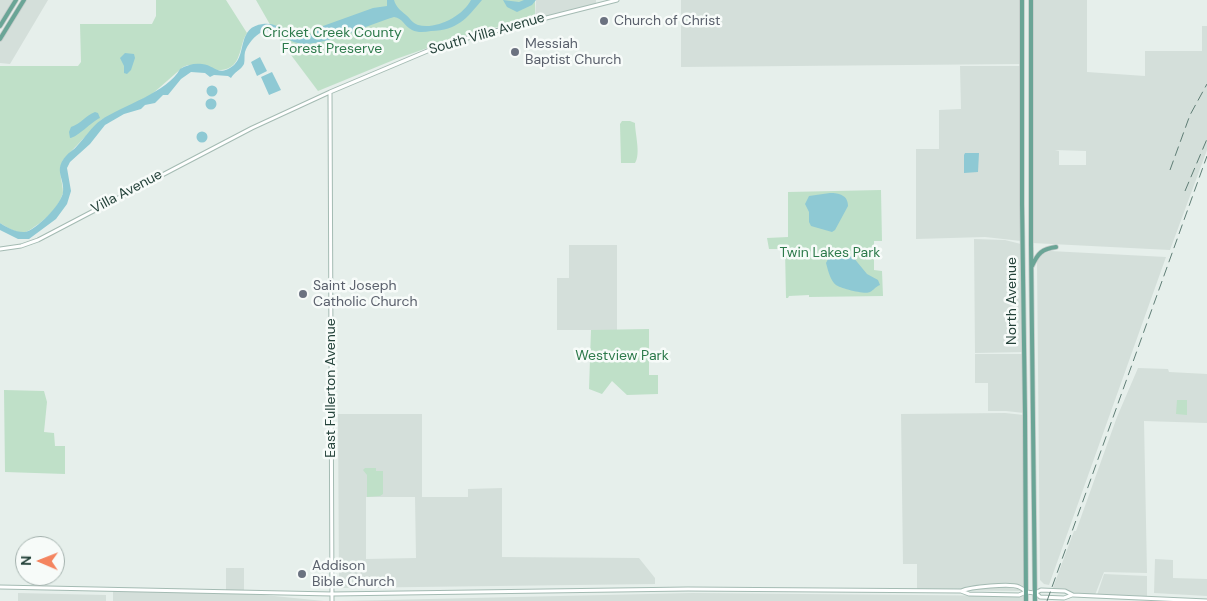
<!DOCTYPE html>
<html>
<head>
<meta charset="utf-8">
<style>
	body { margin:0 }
	#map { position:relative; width:1207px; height:601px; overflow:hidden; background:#e6efeb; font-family:"DM Sans",sans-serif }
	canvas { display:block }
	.north { position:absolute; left:15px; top:536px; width:50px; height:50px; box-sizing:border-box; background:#f7fbf9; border:1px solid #a3b1ad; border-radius:50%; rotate:271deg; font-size:14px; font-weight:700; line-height:20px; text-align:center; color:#24423a }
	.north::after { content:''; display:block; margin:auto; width:18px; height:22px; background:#f4845f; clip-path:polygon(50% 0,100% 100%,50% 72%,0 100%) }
</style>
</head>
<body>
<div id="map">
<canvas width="1207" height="601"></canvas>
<div class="north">N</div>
</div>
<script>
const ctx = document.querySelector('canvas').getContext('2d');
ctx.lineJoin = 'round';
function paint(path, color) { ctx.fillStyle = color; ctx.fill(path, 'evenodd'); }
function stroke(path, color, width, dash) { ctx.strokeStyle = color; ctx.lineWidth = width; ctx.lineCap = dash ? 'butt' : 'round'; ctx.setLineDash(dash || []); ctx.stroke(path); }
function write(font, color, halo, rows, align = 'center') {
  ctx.font = font + ' "DM Sans",sans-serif'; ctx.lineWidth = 5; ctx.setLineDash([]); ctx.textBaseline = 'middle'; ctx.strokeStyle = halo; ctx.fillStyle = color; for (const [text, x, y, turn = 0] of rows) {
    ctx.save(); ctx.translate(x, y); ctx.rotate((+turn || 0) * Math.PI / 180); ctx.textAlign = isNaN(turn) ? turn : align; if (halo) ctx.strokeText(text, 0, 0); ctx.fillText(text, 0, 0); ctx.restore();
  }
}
const built = new Path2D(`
	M 0,0 L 14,0 L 0,24 Z
	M 25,0 L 48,0 L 10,64 L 0,63 L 0,41 Z
	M 536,0 L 596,0 L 596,4 L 535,20 Z
	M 681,0 L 1022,0 L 1020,64 L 681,67 Z
	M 1031,0 L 1087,0 L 1087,72 L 1145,76 L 1145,51 L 1202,51 L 1202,26 L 1207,26 L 1207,150 L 1170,250 L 1032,243 ZM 1055,150 L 1086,151 L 1086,165 L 1059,165 L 1059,151 Z
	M 960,66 L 1020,66 L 1021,241 L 985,237 L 916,239 L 916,149 L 939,149 L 939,110 L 961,109 Z
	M 974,239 L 1005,240 L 1021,244 L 1023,352 L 975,353 Z
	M 569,245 L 617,245 L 617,330 L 557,330 L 557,278 L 569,278 Z
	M 1050,251 L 1166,257 L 1049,585 L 1044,584 L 1040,580 L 1037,261 L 1041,255 Z
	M 975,354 L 1023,354 L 1024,413 L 1006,411 L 988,411 L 988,383 L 975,383 Z
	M 1138,368 L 1168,369 L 1169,372 L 1207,374 L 1207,423 L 1144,421 L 1147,573 L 1104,572 L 1095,595 L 1051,593 L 1074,531 L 1076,531 L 1117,417 Z
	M 1005,413 L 1024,415 L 1024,591 L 917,590 L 917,564 L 903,564 L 901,414 Z
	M 338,414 L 422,414 L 422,497 L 468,497 L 468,489 L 502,488 L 502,557 L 639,558 L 655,578 L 655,584 L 339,588 ZM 366,497 L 415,497 L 416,558 L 366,559 Z
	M 1155,559 L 1173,560 L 1173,578 L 1207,579 L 1207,596 L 1154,593 Z
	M 226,568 L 244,568 L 244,591 L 226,590 Z
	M 1104,574 L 1147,576 L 1147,596 L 1097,595 Z
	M 113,591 L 244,593 L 324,601 L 113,601 Z
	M 18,593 L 106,595 L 106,601 L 18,601 Z
	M 692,593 L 1026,596 L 1026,601 L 341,601 Z`);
const green = new Path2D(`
	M 156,0 L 226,0 L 247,33 C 242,40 242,48 239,55 C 232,79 205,68 188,65 L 183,67 L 151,95 L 101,120 L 63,160 C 57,172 63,181 63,193 C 61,198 59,203 56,207 C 52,214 29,233 22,233 C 15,232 6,227 0,223 L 0,66 L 78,66 L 81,62 L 80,24 L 152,24 L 156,16 Z
	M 256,0 L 535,0 L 535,17 L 456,38 L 396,59 L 318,91 L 276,35 Z
	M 622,121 L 630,121 L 635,123 C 635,134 641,154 635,163 L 621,163 L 620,124 Z
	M 881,190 L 882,241 L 874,241 L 874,270 L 882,271 L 883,296 L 809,297 L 809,295 L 789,296 L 788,298 L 786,298 L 785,249 L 769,249 L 767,238 L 788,237 L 788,192 Z
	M 649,329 L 649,375 L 658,375 L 658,394 L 627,395 L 612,381 L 602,394 L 589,389 L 591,330 Z
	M 4,390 L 44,391 L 47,402 L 44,432 L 54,433 L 55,446 L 65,446 L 65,474 L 5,472 Z
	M 1177,400 L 1187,400 L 1187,415 L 1176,414 Z
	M 365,468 L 376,468 L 376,471 L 383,471 L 383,494 L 380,496 L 367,497 L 367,475 L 363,470 Z`);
const water = new Path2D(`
	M 387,0 L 394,0 C 396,7 400,10 406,15 C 410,18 412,23 418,25 C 436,30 463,16 471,0 L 482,0 C 466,19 458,30 431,31 C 425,32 418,33 412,30 C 404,26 403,18 394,17 C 364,26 336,42 305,44 C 289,45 276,27 262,32 C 255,35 247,45 245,52 C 244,56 245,60 244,64 C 241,70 234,72 231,78 L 228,76 L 214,75 L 210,77 L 205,73 L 191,72 L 181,79 L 168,95 L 163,95 L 155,103 L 145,105 L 141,109 L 124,114 L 105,125 L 90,144 L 70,162 L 67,168 L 71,191 L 67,204 L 56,219 L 29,239 L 18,239 L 0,230 L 0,223 C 6,227 17,233 25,232 C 35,231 62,204 63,192 C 65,179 53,170 66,156 C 69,152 74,150 77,146 C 85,138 91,127 101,120 C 122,106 168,92 180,69 C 187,65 194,63 202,64 C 215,65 218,78 234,65 C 247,53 237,27 263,24 C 287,21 295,51 323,26 L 373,8 L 387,6 Z
	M 503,0 L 519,2 L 524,0 L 536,0 L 532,5 L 517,12 L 507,7 Z
	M 125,53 L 134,54 L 135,58 L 131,70 L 127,74 L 124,73 L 124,66 L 120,58 Z
	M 260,57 L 267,71 L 257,76 L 251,62 Z
	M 272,72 L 281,90 L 269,95 L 261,77 Z
	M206.5 91a5.5 5.5 0 1 1 11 0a5.5 5.5 0 1 1-11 0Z
	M205.5 104a5.5 5.5 0 1 1 11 0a5.5 5.5 0 1 1-11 0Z
	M 95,112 L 98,113 L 100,118 C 91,122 78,137 70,138 L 69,132 L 71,127 C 81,124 86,115 95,112 Z
	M196.5 137a5.5 5.5 0 1 1 11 0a5.5 5.5 0 1 1-11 0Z
	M 965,153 L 979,153 L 978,172 L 964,173 L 964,155 Z
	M 830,193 C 839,193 848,195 848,206 L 835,230 L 832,232 L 811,226 L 809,222 L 809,212 L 805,204 L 809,196 Z
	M 839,248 L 853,257 L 867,274 L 878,280 L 880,285 C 875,287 874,290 870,292 C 865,295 840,288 836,285 C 830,280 828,270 826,263 L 831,253 Z`);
const stream = new Path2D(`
	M 292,35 L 306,36`);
const secondary = new Path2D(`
	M 330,92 L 332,601
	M 0,249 L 21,246 L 38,240 L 252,128 L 330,92 L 444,44 L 617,0
	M 0,587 L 332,594 L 688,589 L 961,591 L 969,594 L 1019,595 L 1026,592 L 1035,593 L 1041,590 L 1065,591 L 1073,595 L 1207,601
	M 961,591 C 970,587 1011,583 1019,587 C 1022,588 1024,590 1026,592
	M 1036,593 L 1040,597 L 1064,598 L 1072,595`);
const primary = new Path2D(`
	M 1022,0 L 1022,204 L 1025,414 L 1026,601
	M 1031,0 L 1031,244 L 1035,601
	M 0,26 L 16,0
	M 0,39 L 24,0
	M 1032,266 C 1038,253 1042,249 1056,247`);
const rail = new Path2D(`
	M 1170,170 L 1190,115 L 1207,84
	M 1185,191 L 1207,139
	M 1047,601 L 1207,156`);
const markers = [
	[604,21,5,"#6b7280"],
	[515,52,5,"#6b7280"],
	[303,294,5,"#6b7280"],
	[302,574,5,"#6b7280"]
];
const worshipNames = [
	["Church of Christ",614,21],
	["Messiah",525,44],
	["Baptist Church",525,60],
	["Saint Joseph",313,286],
	["Catholic Church",313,302],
	["Addison",312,566],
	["Bible Church",312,582]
];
const parkNames = [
	["Cricket Creek County",332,33],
	["Forest Preserve",332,49],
	["Twin Lakes Park",830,253],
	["Westview Park",622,356]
];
const streetNames = [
	["South Villa Avenue",487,34,-16],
	["Villa Avenue",127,192,-28],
	["North Avenue",1012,301,-90],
	["East Fullerton Avenue",331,388,-90]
];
paint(built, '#d4dfda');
paint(green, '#bfe0c8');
paint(water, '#8ec9d4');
stroke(stream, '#8ec9d4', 1);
stroke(secondary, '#a4bbb3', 5);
stroke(primary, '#c2cac8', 5.5);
stroke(secondary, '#fff', 3);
stroke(primary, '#6aa596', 4);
stroke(rail, '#5f7d75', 1, [10, 5]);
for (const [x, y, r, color] of markers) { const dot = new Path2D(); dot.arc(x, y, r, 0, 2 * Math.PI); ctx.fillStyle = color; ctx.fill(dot); stroke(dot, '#f7fbf9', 2); }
write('14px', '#5b616d', '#f7fbf9', worshipNames, 'left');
write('14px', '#2d7a4b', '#f7fbf9', parkNames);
write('14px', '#24423a', '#f7fbf9', streetNames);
</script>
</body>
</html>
